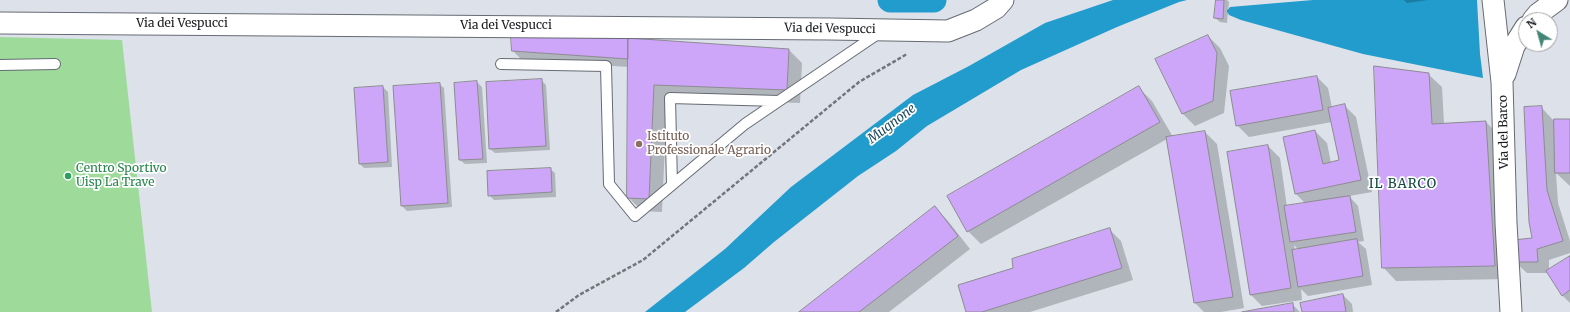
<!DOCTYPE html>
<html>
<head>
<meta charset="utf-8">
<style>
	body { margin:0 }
	#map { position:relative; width:1570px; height:312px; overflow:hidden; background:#dce1ea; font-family:Merriweather,serif }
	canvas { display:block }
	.north { position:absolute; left:1518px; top:12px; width:40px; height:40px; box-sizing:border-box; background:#fff; border:1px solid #a3a4a5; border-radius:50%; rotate:323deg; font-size:11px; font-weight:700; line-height:16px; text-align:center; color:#191b1e }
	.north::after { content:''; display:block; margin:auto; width:14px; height:18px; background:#438576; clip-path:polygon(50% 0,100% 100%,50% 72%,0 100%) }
</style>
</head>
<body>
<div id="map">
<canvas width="1570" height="312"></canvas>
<div class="north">N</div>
</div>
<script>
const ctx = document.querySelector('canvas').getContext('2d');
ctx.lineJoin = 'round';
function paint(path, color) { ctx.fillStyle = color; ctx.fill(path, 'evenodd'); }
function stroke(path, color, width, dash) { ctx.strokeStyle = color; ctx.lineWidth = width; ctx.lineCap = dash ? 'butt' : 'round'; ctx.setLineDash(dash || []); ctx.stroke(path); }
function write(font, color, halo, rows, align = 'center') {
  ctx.font = font + ' Merriweather,serif'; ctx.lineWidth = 3.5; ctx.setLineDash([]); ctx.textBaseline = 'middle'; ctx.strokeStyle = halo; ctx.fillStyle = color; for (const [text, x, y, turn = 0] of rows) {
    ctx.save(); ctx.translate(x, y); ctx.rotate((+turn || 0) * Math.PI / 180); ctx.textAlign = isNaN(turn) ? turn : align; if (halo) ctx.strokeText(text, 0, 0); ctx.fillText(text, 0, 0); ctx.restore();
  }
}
const green = new Path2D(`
	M 0,37 L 122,40 L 152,312 L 0,312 Z`);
const water = new Path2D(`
	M 1113,0 L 1187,0 L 1179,2 L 1117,27 L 1021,70 L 927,126 L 896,151 L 858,176 L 774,242 L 744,268 L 685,312 L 645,312 L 725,249 L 791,187 L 913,95 L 969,66 L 1045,23 Z
	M 1313,0 L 1477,0 L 1480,54 L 1483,78 L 1363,54 L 1241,20 L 1229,15 L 1227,11 L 1230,7 Z`);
const shadow = new Path2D(`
	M 1217,0 L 1227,0 L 1229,2 L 1227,23 L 1220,22 L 1215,18 Z
	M 1404,0 L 1428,0 L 1407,3 Z
	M 1208,36 L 1220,48 L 1229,66 L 1224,113 L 1195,126 L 1183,114 L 1157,59 Z
	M 628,39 L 789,50 L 802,63 L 800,103 L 667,98 L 662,212 L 642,211 L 628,197 L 629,67 L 522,60 L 513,51 Z
	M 1428,74 L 1442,87 L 1444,124 L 1486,122 L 1499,135 L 1508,279 L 1396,281 L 1383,267 Z
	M 1317,77 L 1328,88 L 1332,108 L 1344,105 L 1356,117 L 1372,192 L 1349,196 L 1358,206 L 1364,241 L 1358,242 L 1366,249 L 1372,285 L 1308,296 L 1301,289 L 1302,300 L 1262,306 L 1251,295 L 1268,146 L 1280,158 L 1287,207 L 1306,204 L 1296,194 L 1315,131 L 1327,143 L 1331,163 L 1340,161 L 1332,122 L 1249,137 L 1237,125 ZM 1294,245 L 1299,250 L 1295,251 Z
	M 541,80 L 546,85 L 550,150 L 495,153 L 490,149 Z
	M 477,82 L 482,87 L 487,163 L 465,164 L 460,160 Z
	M 439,84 L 444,88 L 452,207 L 407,211 L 402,206 Z
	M 383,87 L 388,92 L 392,167 L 364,168 L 360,164 Z
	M 1139,88 L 1152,101 L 1173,137 L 1205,132 L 1217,144 L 1244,308 L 1221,312 L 1204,312 L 1195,303 L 1167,139 L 981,244 L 968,231 Z
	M 1541,107 L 1553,120 L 1570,120 L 1570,186 L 1556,173 L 1558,203 L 1570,241 L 1570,253 L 1549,260 L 1549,271 L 1570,257 L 1570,303 L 1562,295 L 1549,273 L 1527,273 L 1515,262 L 1533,239 Z
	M 550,169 L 555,173 L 556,197 L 494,200 L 489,195 Z
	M 935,207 L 948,221 L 970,249 L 889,312 L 800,312 Z
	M 1109,229 L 1121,241 L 1133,280 L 1030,312 L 967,312 L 1014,268 Z
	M 1343,295 L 1352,304 L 1353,312 L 1303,312 Z
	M 1292,304 L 1300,312 L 1247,312 Z`);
const canal = new Path2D(`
	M 890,0 L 934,0`);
const building = new Path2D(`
	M 1216,0 L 1224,0 L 1223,19 L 1214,18 Z
	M 1208,35 L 1217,53 L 1213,101 L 1182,114 L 1155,59 Z
	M 511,37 L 628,38 L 628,59 L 512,51 Z
	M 628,38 L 789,49 L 787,90 L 654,85 L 649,199 L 627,198 Z
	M 1374,66 L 1429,73 L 1432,124 L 1486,121 L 1495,266 L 1382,268 Z
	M 1317,76 L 1323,110 L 1236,126 L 1230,91 Z
	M 542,79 L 546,146 L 489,149 L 486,82 Z
	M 477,81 L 483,159 L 459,160 L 454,83 Z
	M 440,83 L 448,203 L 401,206 L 393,86 Z
	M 383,86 L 388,162 L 359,164 L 354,88 Z
	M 1139,86 L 1160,122 L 967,232 L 947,196 Z
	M 1345,104 L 1361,180 L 1295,194 L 1283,137 L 1315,130 L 1323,164 L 1339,160 L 1328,108 Z
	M 1542,106 L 1547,190 L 1563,241 L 1537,249 L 1538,262 L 1514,262 L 1513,240 L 1532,238 L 1529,222 L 1524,107 Z
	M 1554,119 L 1570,119 L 1570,173 L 1555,173 Z
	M 1205,131 L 1233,297 L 1194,303 L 1166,137 Z
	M 1268,145 L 1291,288 L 1250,295 L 1227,152 Z
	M 551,168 L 552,192 L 488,196 L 487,171 Z
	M 1350,196 L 1356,232 L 1290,242 L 1284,206 Z
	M 935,206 L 958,236 L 859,312 L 799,312 Z
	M 1110,228 L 1122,268 L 982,312 L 966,312 L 958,285 L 1013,268 L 1012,259 Z
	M 1357,239 L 1363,276 L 1298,287 L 1292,250 Z
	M 1570,256 L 1570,290 L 1562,296 L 1546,271 Z
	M 1343,294 L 1346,312 L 1302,312 L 1300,303 Z
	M 1293,303 L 1294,312 L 1242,312 Z`);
const path = new Path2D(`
	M 556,312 L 579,295 L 643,260 L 859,82 L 907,54`);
const lane = new Path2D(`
	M 501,64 L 606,66 L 609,184 L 635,216 L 745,124 L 879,33
	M 0,65 L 55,64
	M 672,185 L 670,98 L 779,101`);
const street = new Path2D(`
	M 1493,0 L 1502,82 L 1506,223 L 1511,312
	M 1533,20 L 1538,14 L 1557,0
	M 0,23 L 830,29 L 948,31 L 976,20 L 996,8 L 1003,0
	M 1505,74 L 1514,46 L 1526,27`);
const markers = [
	[639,144,4,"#8d6e63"],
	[68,176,4,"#2e9e5b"]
];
const streetNames = [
	["Via dei Vespucci",182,24],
	["Via dei Vespucci",506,26],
	["Via dei Vespucci",830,29,1],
	["Via del Barco",1504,132,-91]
];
const educationNames = [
	["Istituto",647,137],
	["Professionale Agrario",647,151]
];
const leisureNames = [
	["Centro Sportivo",76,169],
	["Uisp La Trave",76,183]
];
const waterNames = [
	["Mugnone",892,124,-37]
];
const neighbourhoodNames = [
	["IL BARCO",1403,184]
];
paint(green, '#9eda9a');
paint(water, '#229bcd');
paint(shadow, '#0003');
stroke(canal, '#229bcd', 25);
paint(building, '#cda6fa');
stroke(building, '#8d8a92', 1);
stroke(lane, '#666b73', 12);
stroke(street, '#666b73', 23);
stroke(path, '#72757b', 2.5, [4, 2]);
stroke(lane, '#fff', 10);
stroke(street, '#fff', 21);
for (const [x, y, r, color] of markers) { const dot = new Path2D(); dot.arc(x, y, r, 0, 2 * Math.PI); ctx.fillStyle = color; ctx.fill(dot); stroke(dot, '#fff', 1.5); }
write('12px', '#191b1e', '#fff', streetNames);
write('12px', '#785e54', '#fff', educationNames, 'left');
write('12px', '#27864d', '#fff', leisureNames, 'left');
write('italic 13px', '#1d4b60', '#fff', waterNames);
ctx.letterSpacing = '1px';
write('13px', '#10493e', '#fff', neighbourhoodNames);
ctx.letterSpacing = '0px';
</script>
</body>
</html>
